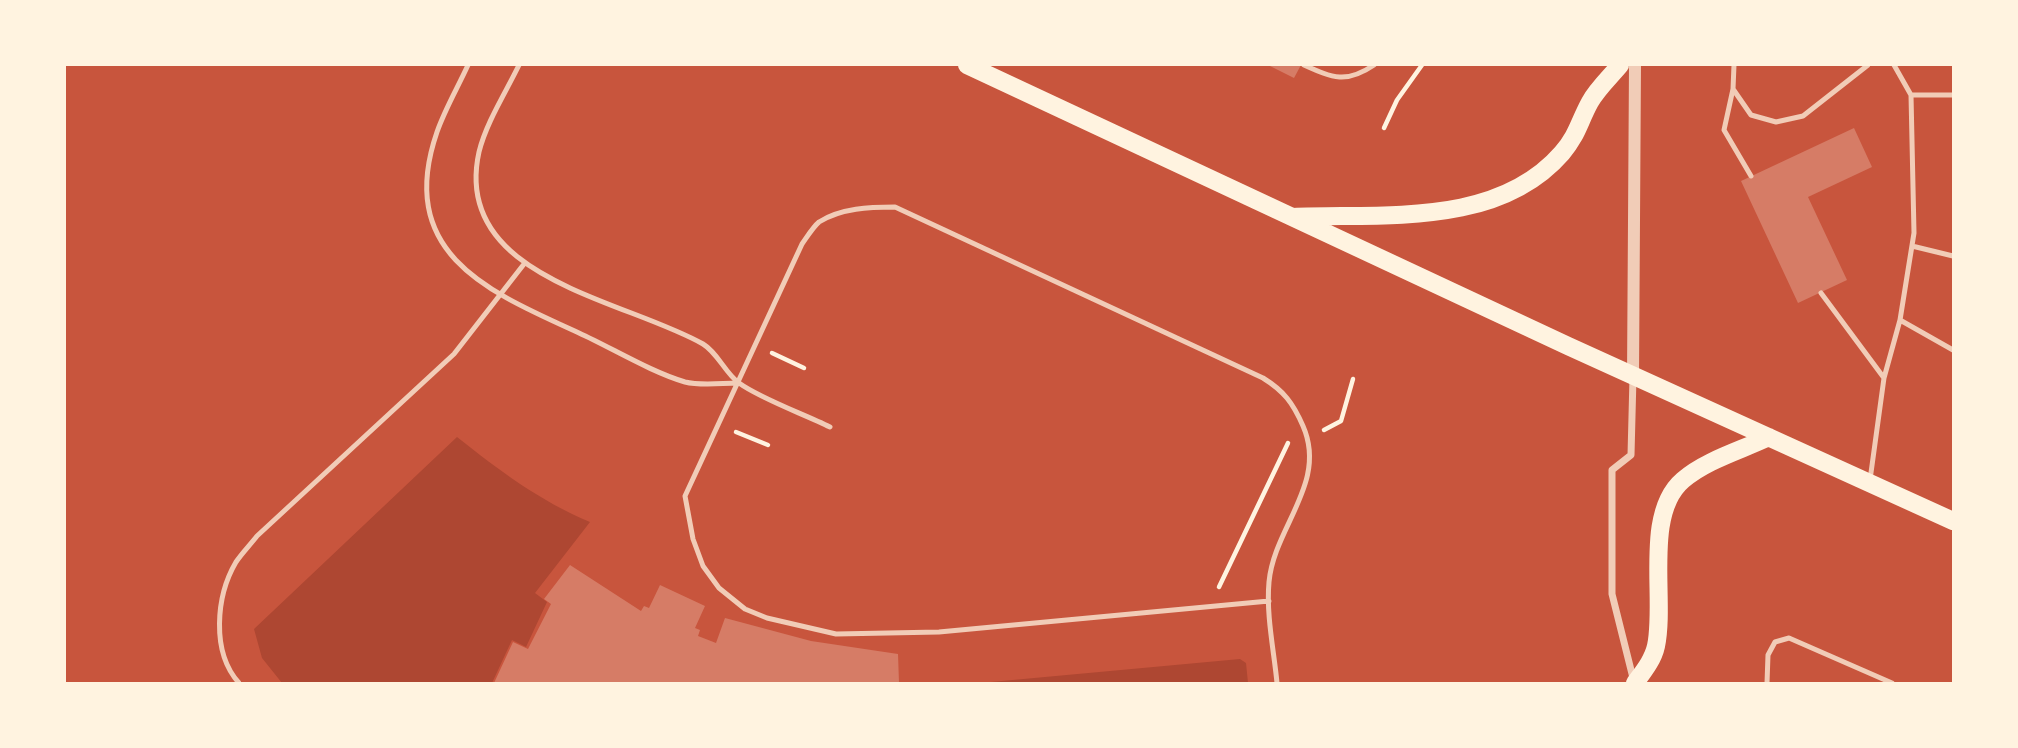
<!DOCTYPE html>
<html>
<head>
<meta charset="utf-8">
<style>
	body { margin:0 }
	#map { position:relative; width:2018px; height:748px; overflow:hidden; background:#c8553d; font-family:"Fira Sans",sans-serif }
	canvas { display:block }
	.frame { position:absolute; inset:0; border:66px solid #fff3e0; pointer-events:none }
</style>
</head>
<body>
<div id="map">
<canvas width="2018" height="748"></canvas>
<div class="frame"></div>
</div>
<script>
const ctx = document.querySelector('canvas').getContext('2d');
ctx.lineJoin = 'round';
function paint(path, color) { ctx.fillStyle = color; ctx.fill(path, 'evenodd'); }
function stroke(path, color, width, dash) { ctx.strokeStyle = color; ctx.lineWidth = width; ctx.lineCap = dash ? 'butt' : 'round'; ctx.setLineDash(dash || []); ctx.stroke(path); }
const green = new Path2D(`
	M 457,437 C 500,471 540,501 590,522 L 535,593 L 547,602 L 526,647 L 512,640 L 492,683 L 282,683 L 262,658 L 254,629 Z
	M 1240,659 L 1246,663 L 1248,683 L 980,683 Z`);
const building = new Path2D(`
	M 1268,65 L 1301,65 L 1294,78 Z
	M 1854,128 L 1872,167 L 1808,197 L 1847,280 L 1798,303 L 1741,181 Z
	M 570,565 L 641,611 L 644,606 L 649,608 L 660,585 L 705,606 L 695,628 L 700,630 L 698,636 L 716,643 L 725,618 L 811,641 L 898,654 L 899,683 L 494,683 L 513,642 L 528,649 L 551,604 L 544,599 Z`);
const path = new Path2D(`
	M 1384,128 L 1397,100 L 1422,65
	M 772,353 L 804,368
	M 1324,430 L 1341,421 L 1353,379
	M 736,432 L 768,445
	M 1219,587 L 1288,443`);
const service = new Path2D(`
	M 468,65 C 458,87 445,109 437,132 C 395,254 489,292 579,333 C 612,348 651,372 685,382 C 701,386 722,383 738,383
	M 519,65 C 506,92 486,123 479,152 C 451,278 624,299 703,344 C 718,353 725,373 739,383 C 761,399 804,414 830,427
	M 1304,65 C 1333,78 1346,84 1374,65
	M 1734,65 L 1733,89 L 1751,115 L 1776,122 L 1803,116 L 1868,65
	M 1733,89 L 1724,130 L 1751,176
	M 1911,95 L 1953,95
	M 1912,246 L 1953,256
	M 1821,293 L 1884,378
	M 1900,320 L 1953,350
	M 1870,480 L 1884,378 L 1900,320 L 1914,233 L 1911,95 L 1894,65
	M 1269,601 L 939,632 L 836,634 L 767,618 L 745,609 L 719,588 L 703,566 L 693,539 L 685,496 L 802,244 C 807,237 813,227 819,222 C 841,208 870,207 895,207 L 1263,378 C 1284,391 1293,403 1303,426 C 1328,483 1274,527 1269,582 C 1266,615 1274,651 1277,683
	M 239,683 C 211,652 216,596 236,562 C 242,553 250,545 257,536 L 454,354 L 524,264
	M 1767,683 L 1768,655 L 1775,642 L 1789,638 L 1892,683`);
const minor = new Path2D(`
	M 1633,377 L 1631,455 L 1612,470 L 1612,594 L 1634,682`);
const tertiary = new Path2D(`
	M 1633,376 L 1635,65`);
const primary = new Path2D(`
	M 967,65 L 1568,346 L 1953,521
	M 1293,217 C 1382,213 1497,228 1562,153 C 1578,134 1579,122 1590,102 C 1597,89 1611,76 1620,65
	M 1635,683 C 1643,672 1653,660 1656,646 C 1666,599 1643,514 1683,480 C 1706,460 1742,450 1769,437`);
paint(green, '#ae4732');
paint(building, '#d67c66');
stroke(path, '#fff3e0', 4.5);
stroke(service, '#f1ccb7', 5);
stroke(minor, '#f1ccb7', 7);
stroke(tertiary, '#f1ccb7', 12);
stroke(primary, '#fff3e0', 18);
</script>
</body>
</html>
